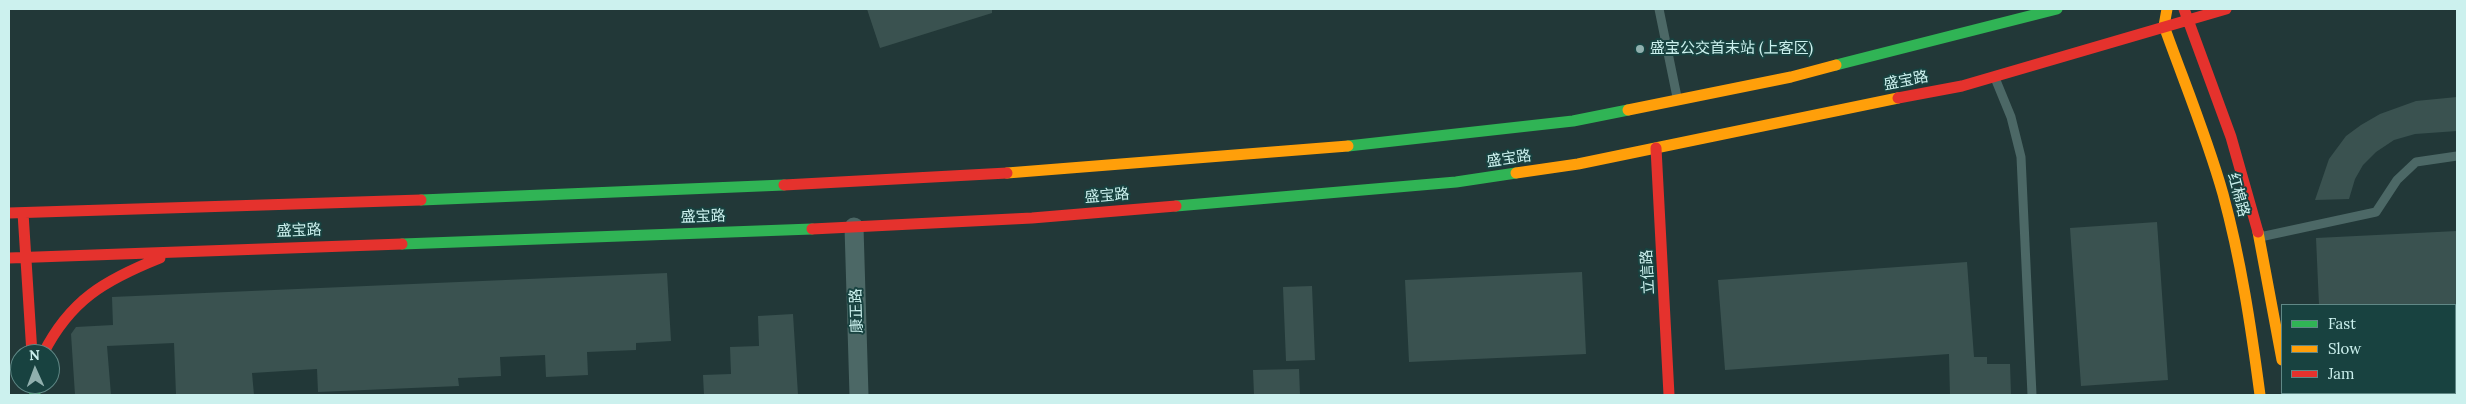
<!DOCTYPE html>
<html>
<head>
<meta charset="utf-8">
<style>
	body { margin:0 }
	#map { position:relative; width:2466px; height:404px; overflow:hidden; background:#223838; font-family:Lora,serif }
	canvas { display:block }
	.frame { position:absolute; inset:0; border:10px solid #ccf1ee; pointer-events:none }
	.legend { position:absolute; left:2281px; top:304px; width:175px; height:90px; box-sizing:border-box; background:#184240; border:1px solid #608886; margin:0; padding:6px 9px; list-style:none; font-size:15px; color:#ccf1ee }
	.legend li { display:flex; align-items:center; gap:10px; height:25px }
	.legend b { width:25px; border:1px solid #608886 }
	.north { position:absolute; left:10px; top:344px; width:50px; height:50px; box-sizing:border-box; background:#184240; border:1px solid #608886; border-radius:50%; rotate:358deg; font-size:14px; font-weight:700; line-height:20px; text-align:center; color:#ccf1ee }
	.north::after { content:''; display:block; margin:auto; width:18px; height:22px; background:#90b0ae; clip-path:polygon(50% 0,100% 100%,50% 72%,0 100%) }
</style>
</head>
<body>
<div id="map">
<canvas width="2466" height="404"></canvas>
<div class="frame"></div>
<ul class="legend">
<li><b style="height:6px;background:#30b455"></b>Fast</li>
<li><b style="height:6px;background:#ff9f0a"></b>Slow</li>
<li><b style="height:6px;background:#e5322d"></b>Jam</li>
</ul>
<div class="north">N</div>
</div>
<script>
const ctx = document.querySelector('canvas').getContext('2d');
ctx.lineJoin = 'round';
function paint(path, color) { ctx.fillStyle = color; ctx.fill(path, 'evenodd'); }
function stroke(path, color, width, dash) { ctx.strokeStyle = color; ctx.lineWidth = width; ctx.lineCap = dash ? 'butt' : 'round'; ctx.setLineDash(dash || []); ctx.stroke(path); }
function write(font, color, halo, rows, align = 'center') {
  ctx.font = font + ' Lora,"Noto Sans SC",serif'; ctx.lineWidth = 4; ctx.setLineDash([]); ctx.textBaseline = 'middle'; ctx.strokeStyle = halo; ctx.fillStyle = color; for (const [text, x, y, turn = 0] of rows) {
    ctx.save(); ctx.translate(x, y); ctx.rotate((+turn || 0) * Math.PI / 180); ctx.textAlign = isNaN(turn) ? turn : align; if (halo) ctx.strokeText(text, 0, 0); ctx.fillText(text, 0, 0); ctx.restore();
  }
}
const building = new Path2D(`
	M 867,9 L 992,9 L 992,13 L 880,48 Z
	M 2457,97 L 2457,131 L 2415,134 L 2394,140 L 2376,152 L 2363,165 L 2355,179 L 2349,199 L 2315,200 L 2329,159 L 2346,136 L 2361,125 L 2380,114 L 2416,101 Z
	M 2157,222 L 2168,380 L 2081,386 L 2070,228 Z
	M 2457,231 L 2457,305 L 2319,305 L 2316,238 Z
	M 1967,262 L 1974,357 L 1987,357 L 1987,364 L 2010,364 L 2011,395 L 1950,395 L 1949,354 L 1725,370 L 1718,280 Z
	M 1582,272 L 1586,354 L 1409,362 L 1405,280 Z
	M 667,273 L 671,341 L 636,343 L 636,350 L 587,352 L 588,375 L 546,377 L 545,355 L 500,357 L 501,376 L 458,378 L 459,386 L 318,392 L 317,369 L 252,373 L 254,395 L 176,395 L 174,343 L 107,346 L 111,395 L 75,395 L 71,334 L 76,327 L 113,325 L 112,297 Z
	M 1312,286 L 1315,360 L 1286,361 L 1283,287 Z
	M 793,314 L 798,395 L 704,395 L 703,375 L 731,374 L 730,347 L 759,346 L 758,316 Z
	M 1299,369 L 1300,395 L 1254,395 L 1253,370 Z`);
const lane = new Path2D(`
	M 1659,9 L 1677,97
	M 1995,78 L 2011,117 L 2021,157 L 2032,395
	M 2260,237 L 2376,212 L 2397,180 L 2416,162 L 2457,156`);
const street = new Path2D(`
	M 854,227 L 859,395`);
const fast = new Path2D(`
	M 1836,65 L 2057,9
	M 1348,146 L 1573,121 L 1628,110
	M 421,200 L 784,185
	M 1176,206 L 1456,182 L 1516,173
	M 402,244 L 812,229
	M 34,384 L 35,395
	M 2287,393 L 2287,395`);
const slow = new Path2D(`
	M 2167,9 L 2164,26 C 2184,82 2207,137 2223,194 C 2241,260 2251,327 2260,395
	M 1628,110 L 1791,77 L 1836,65
	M 1007,173 L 1348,146
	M 1516,173 L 1578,164 L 1898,98
	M 2258,232 L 2282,360`);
const jam = new Path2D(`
	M 2184,9 L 2231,137 L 2258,232
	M 1898,98 L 1962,86 L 2226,9
	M 1656,148 L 1669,395
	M 784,185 L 1007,173
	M 9,213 L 421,200
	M 23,213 L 32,354
	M 812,229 L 1032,218 L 1176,206
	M 9,258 L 402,244
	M 43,354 C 70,300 105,280 160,258`);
const markers = [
	[1640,49,5,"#90b0ae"]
];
const poiNames = [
	["盛宝公交首末站 (上客区)",1650,49]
];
const streetNames = [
	["盛宝路",1906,81,-11],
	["盛宝路",1509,159,-8],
	["红棉路",2238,195,75],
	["盛宝路",1107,196,-5],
	["盛宝路",703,217,-2],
	["盛宝路",299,231,-2],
	["立信路",1648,272,-93],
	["康正路",857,311,-92]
];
paint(building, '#3a5250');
stroke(lane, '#4c6866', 9);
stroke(street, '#4c6866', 19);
stroke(fast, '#30b455', 11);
stroke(slow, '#ff9f0a', 11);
stroke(jam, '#e5322d', 11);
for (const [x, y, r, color] of markers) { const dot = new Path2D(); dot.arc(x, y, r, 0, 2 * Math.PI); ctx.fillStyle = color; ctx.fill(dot); stroke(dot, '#184240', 2); }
write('15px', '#ccf1ee', '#184240', poiNames, 'left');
write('15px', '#ccf1ee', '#184240', streetNames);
</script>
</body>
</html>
